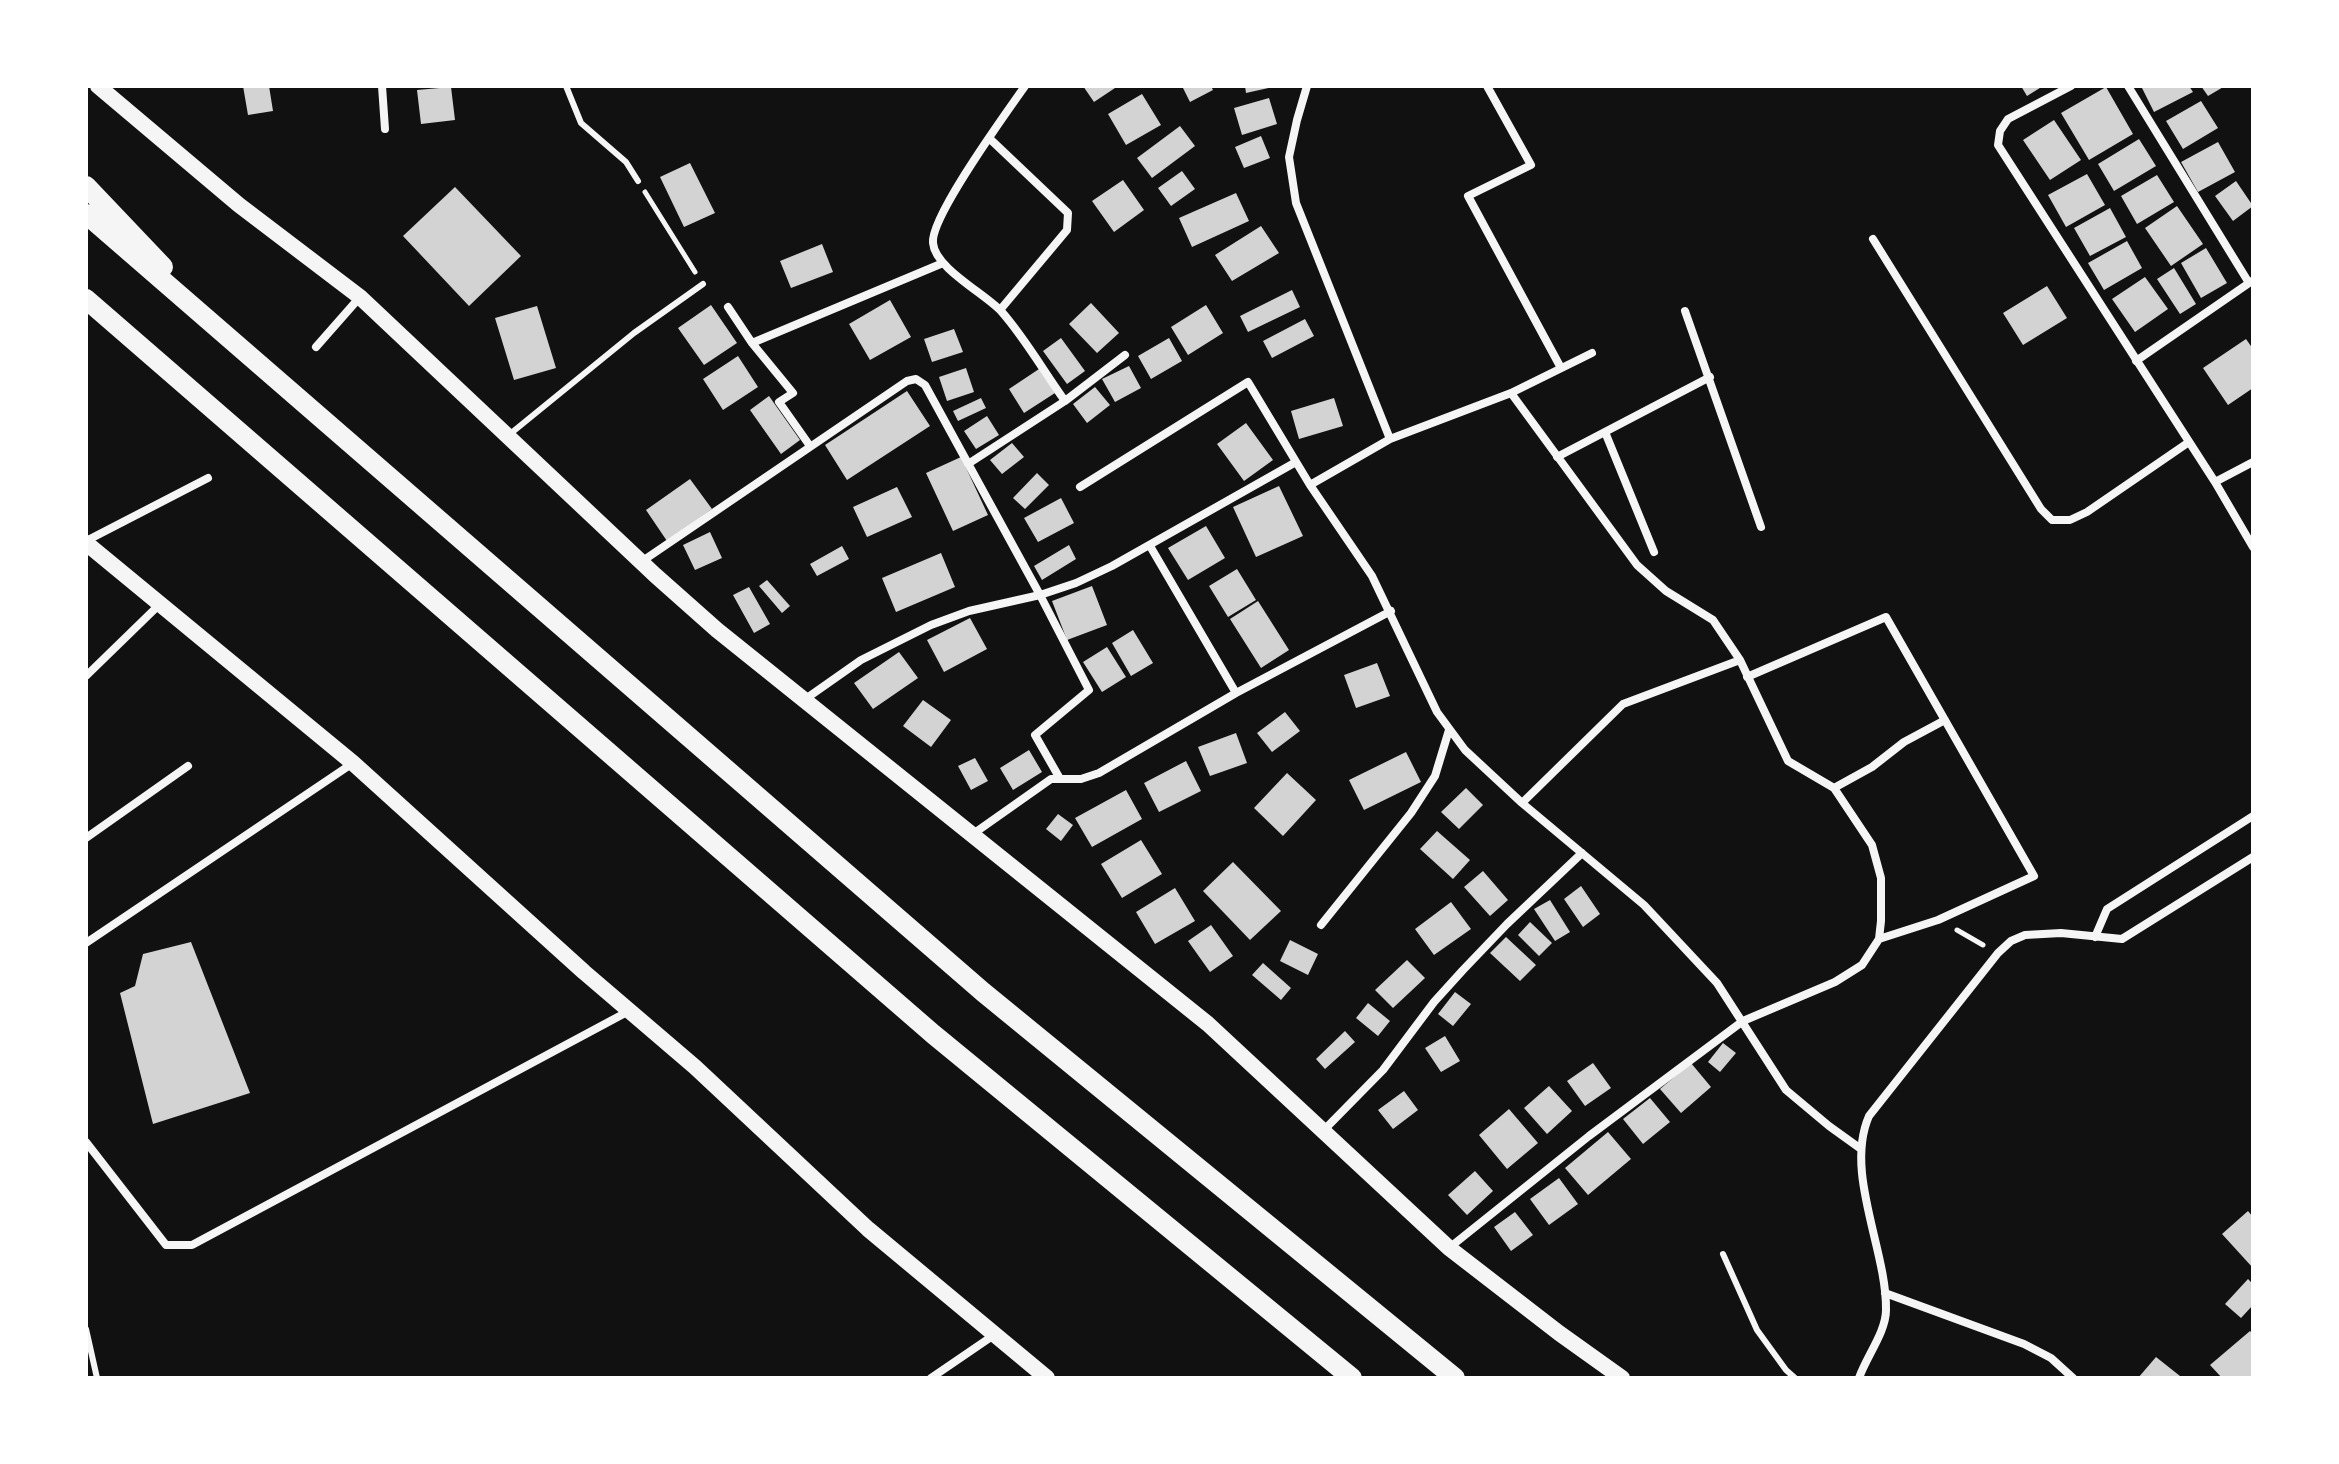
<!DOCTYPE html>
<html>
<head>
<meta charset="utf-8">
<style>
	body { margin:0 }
	#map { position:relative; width:2339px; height:1464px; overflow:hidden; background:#111; font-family:"DM Sans",sans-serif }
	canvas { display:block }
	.frame { position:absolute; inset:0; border:88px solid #fff; pointer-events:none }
</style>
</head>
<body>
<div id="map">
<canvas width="2339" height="1464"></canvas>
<div class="frame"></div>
</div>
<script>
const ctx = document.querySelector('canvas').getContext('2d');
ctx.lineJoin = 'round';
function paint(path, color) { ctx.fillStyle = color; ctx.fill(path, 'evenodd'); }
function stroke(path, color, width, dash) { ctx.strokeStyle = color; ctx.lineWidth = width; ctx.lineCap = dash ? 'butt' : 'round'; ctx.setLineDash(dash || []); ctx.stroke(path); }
const building = new Path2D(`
	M 243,86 L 269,86 L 273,111 L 248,115 Z
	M 1083,86 L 1118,86 L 1094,102 Z
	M 1182,86 L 1211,86 L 1213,90 L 1190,102 Z
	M 1245,86 L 1273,86 L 1273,87 L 1246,93 Z
	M 2021,86 L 2043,86 L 2027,96 Z
	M 2141,86 L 2189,86 L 2193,92 L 2154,112 Z
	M 2201,86 L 2225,86 L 2208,96 Z
	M 451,87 L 455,120 L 421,124 L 417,90 Z
	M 2106,87 L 2133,134 L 2089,160 L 2061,113 Z
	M 1142,94 L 1161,125 L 1126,145 L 1108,114 Z
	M 1269,98 L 1277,124 L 1242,135 L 1234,108 Z
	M 2201,101 L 2218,128 L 2183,149 L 2166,121 Z
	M 2054,120 L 2081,160 L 2050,180 L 2023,140 Z
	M 1180,126 L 1195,146 L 1152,178 L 1137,158 Z
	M 1261,136 L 1270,158 L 1244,168 L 1235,147 Z
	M 2139,139 L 2156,166 L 2114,191 L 2098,164 Z
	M 2218,142 L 2235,172 L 2198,192 L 2181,162 Z
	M 690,163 L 715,213 L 684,227 L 660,177 Z
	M 1182,171 L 1195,189 L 1171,206 L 1158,188 Z
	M 2087,174 L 2105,205 L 2066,227 L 2048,195 Z
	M 2157,175 L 2174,202 L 2137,224 L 2121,196 Z
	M 1123,180 L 1144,210 L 1114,232 L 1092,201 Z
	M 2236,181 L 2253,206 L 2233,221 L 2215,196 Z
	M 455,187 L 521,256 L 469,306 L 403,236 Z
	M 1236,193 L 1249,221 L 1192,247 L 1179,218 Z
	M 2177,206 L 2203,244 L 2171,266 L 2145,228 Z
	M 2110,208 L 2126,237 L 2090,256 L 2074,228 Z
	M 1261,226 L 1279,253 L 1232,281 L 1215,255 Z
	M 2127,241 L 2142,268 L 2104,290 L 2088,263 Z
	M 822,244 L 833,272 L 791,288 L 780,261 Z
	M 2206,248 L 2227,283 L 2201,298 L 2181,263 Z
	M 2174,268 L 2196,304 L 2180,314 L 2157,279 Z
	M 2145,277 L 2168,309 L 2135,332 L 2112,299 Z
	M 2047,286 L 2067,318 L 2023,345 L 2003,313 Z
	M 1292,290 L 1300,307 L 1248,332 L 1240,316 Z
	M 890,300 L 911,337 L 870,360 L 849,324 Z
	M 1091,303 L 1119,333 L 1097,353 L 1069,324 Z
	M 711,305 L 737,343 L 704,365 L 678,328 Z
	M 1206,305 L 1223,333 L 1188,355 L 1171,327 Z
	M 537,306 L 556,368 L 514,380 L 495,318 Z
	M 1305,319 L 1314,336 L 1272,358 L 1263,341 Z
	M 954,329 L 963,352 L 932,362 L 924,339 Z
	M 1061,338 L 1085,371 L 1067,384 L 1043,351 Z
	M 1169,338 L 1182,361 L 1151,379 L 1138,356 Z
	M 2246,339 L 2253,349 L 2253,388 L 2228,405 L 2203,368 Z
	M 738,356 L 758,387 L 723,410 L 703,379 Z
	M 1129,366 L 1141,388 L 1115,402 L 1102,379 Z
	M 966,368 L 974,392 L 947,401 L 939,377 Z
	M 1039,369 L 1055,393 L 1024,413 L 1009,389 Z
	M 1095,387 L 1110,405 L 1087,423 L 1073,404 Z
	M 907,391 L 930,426 L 847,480 L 825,445 Z
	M 769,396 L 800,440 L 781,454 L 750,410 Z
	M 981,398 L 986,408 L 958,421 L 953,411 Z
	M 1334,398 L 1343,426 L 1299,439 L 1291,411 Z
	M 987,416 L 999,435 L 976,449 L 964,431 Z
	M 1246,423 L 1273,460 L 1244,481 L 1217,444 Z
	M 1012,443 L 1024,457 L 1002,474 L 990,460 Z
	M 961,457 L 988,515 L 953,531 L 926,473 Z
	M 1037,473 L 1049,485 L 1025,509 L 1013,498 Z
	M 690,479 L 712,509 L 667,541 L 646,510 Z
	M 1279,486 L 1303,536 L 1256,557 L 1233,507 Z
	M 897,487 L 912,517 L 867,537 L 853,507 Z
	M 1061,498 L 1074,523 L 1038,542 L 1024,518 Z
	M 1206,526 L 1225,558 L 1188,580 L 1168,548 Z
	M 710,532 L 722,558 L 695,570 L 683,545 Z
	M 1069,545 L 1076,559 L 1042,580 L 1034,566 Z
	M 842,546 L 849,559 L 817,576 L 810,564 Z
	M 941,553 L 955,587 L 896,612 L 882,578 Z
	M 1237,569 L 1256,600 L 1228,617 L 1209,586 Z
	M 767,580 L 790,606 L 782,613 L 759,586 Z
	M 1092,586 L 1107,625 L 1067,640 L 1052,601 Z
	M 749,587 L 770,624 L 754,633 L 733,595 Z
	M 1258,601 L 1289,650 L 1261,668 L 1230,619 Z
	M 970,618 L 987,649 L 944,672 L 927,640 Z
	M 1133,630 L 1153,663 L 1131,676 L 1112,643 Z
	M 1107,647 L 1126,677 L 1102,692 L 1083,662 Z
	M 899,652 L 918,678 L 873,709 L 854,683 Z
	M 1377,663 L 1390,696 L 1356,708 L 1344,675 Z
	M 923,700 L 951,720 L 931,747 L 903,726 Z
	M 1285,712 L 1300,731 L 1272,752 L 1257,733 Z
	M 1236,733 L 1247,763 L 1210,776 L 1198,747 Z
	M 1029,750 L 1042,772 L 1013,790 L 1000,768 Z
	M 1406,752 L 1421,782 L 1364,810 L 1349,780 Z
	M 975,758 L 988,781 L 971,790 L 958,766 Z
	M 1186,761 L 1201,791 L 1159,812 L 1144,783 Z
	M 1287,773 L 1316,800 L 1283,836 L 1254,808 Z
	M 1466,788 L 1483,805 L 1459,829 L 1441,812 Z
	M 1126,790 L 1142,819 L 1092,847 L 1075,818 Z
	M 1058,814 L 1073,825 L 1061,841 L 1046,829 Z
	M 1437,831 L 1470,860 L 1453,879 L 1420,849 Z
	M 1141,840 L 1162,874 L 1122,898 L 1101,864 Z
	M 1233,862 L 1281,911 L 1250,940 L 1203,891 Z
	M 1483,871 L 1508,900 L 1490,916 L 1464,887 Z
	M 1581,886 L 1600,914 L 1583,927 L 1564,899 Z
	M 1175,888 L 1195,921 L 1155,944 L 1136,912 Z
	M 1550,900 L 1570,932 L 1555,941 L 1534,909 Z
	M 1451,902 L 1471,929 L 1434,955 L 1415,929 Z
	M 1530,922 L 1552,943 L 1539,956 L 1518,935 Z
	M 1211,925 L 1233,956 L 1210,972 L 1188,941 Z
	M 1506,937 L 1536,965 L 1520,981 L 1490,953 Z
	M 1290,940 L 1318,954 L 1308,975 L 1280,961 Z
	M 191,942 L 250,1093 L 153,1124 L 120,993 L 135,986 L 143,954 Z
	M 1407,960 L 1425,978 L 1393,1008 L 1375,990 Z
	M 1263,963 L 1291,988 L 1281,1000 L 1252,975 Z
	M 1455,992 L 1471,1004 L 1453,1026 L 1438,1014 Z
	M 1368,1003 L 1390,1021 L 1378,1036 L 1356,1018 Z
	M 1345,1031 L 1355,1042 L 1325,1069 L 1316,1059 Z
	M 1445,1036 L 1460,1061 L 1441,1072 L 1425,1048 Z
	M 1723,1043 L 1736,1053 L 1720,1072 L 1708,1062 Z
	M 1593,1063 L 1611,1088 L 1585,1106 L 1567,1081 Z
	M 1691,1063 L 1711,1087 L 1681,1113 L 1660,1089 Z
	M 1549,1086 L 1572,1111 L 1547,1134 L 1524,1108 Z
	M 1404,1091 L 1418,1110 L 1393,1129 L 1378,1110 Z
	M 1650,1098 L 1670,1122 L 1643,1144 L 1623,1119 Z
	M 1509,1109 L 1538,1143 L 1507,1169 L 1479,1135 Z
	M 1608,1132 L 1631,1159 L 1588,1195 L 1565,1168 Z
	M 1475,1171 L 1493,1191 L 1467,1215 L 1448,1195 Z
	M 1559,1178 L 1578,1204 L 1549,1225 L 1530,1199 Z
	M 2248,1211 L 2253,1217 L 2253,1268 L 2222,1234 Z
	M 1515,1212 L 1533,1235 L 1511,1251 L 1494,1227 Z
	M 2248,1279 L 2253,1284 L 2253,1305 L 2241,1318 L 2225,1304 Z
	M 2250,1331 L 2253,1334 L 2253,1378 L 2222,1378 L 2210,1365 Z
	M 2156,1357 L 2180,1376 L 2178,1378 L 2138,1378 Z`);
const path = new Path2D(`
	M 645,192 L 695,272
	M 1957,930 L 1983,945`);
const service = new Path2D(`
	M 566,86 L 581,123 L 626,162 L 638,181
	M 510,434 L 634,333 L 703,284
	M 1723,1254 L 1757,1330 L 1786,1370 L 1795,1378
	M 86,1329 L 97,1378`);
const minor = new Path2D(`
	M 382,86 L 385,129
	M 1307,86 L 1297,120 L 1289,157 L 1296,203 L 1390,439
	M 1487,86 L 1531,165 L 1468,196 L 1561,368
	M 2071,86 L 2008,119 L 2000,131 L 1998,145 L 2215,482 L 2253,547
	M 2128,86 L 2249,283
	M 989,138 L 1068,213 L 1067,230 L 1000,310
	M 1873,239 L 2041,509 L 2052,520 L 2070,520 L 2087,512 L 2189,442
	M 728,307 L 752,343 L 793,393 L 779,402 L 810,446
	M 1685,311 L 1761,527
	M 752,343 L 943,263
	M 316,347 L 360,297
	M 2136,361 L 2252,281
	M 1065,401 L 1125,355
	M 1605,432 L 1654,552
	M 1557,457 L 1710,377
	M 968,464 L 1065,401 C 1044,372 1025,338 1001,311 C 984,293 935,268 933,243 C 930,217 1007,112 1025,86
	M 2215,482 L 2253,462
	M 1310,485 L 1390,439 L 1511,393 L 1592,353
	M 1080,487 L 1248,382 L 1310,485 L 1372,576 L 1437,712 L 1465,750 L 1522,803 L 1644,905 L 1717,983 L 1786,1090 L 1829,1126 L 1861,1149
	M 86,541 L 208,478
	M 1150,546 L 1236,693
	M 641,562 L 907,381 L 916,379 L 925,385 L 1040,595 L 1089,690 L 1035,735 L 1059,777
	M 86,676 L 160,604
	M 1747,677 L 1886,617 L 2034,876 L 1938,920 L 1879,939
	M 804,700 L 861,660 L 931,625 L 969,611 L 1040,595 L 1076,583 L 1112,566 L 1296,462
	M 1834,788 L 1872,767 L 1904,742 L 1945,720
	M 1522,803 L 1623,704 L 1740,660
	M 973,834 L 1051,779 L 1081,779 L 1099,773 L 1236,693 L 1391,611
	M 86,838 L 188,766
	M 1321,925 L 1411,813 L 1435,776 L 1449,730
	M 2095,937 L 2107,909 L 2253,816
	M 86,943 L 353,763
	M 1323,1131 L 1383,1070 L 1434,1002 L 1463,970 L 1507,924 L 1582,853
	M 86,1142 L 166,1245 L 192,1245 L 629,1011
	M 1449,1248 L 1589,1136 L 1743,1021 L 1835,982 L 1862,965 L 1879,939 L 1881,921 L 1881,878 L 1872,845 L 1834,788 L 1788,761 L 1740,660 L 1713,620 L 1666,591 L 1637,565 L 1511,393
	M 1885,1293 L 2024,1344 L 2051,1358 L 2073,1378
	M 931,1378 L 994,1335
	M 1859,1378 C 1866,1357 1886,1332 1886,1310 C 1887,1250 1844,1173 1869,1116 L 1998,953 L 2011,941 L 2025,935 L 2061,933 L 2122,939 L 2253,857`);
const secondary = new Path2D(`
	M 98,86 L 239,205 L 360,297 L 655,575 L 717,630 L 1208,1024 L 1449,1248 L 1559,1333 L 1622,1378
	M 86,543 L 353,763 L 584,972 L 695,1067 L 868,1229 L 1047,1378`);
const motorway = new Path2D(`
	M 86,186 L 163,267
	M 86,214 L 983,992 L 1455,1378
	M 86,299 L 933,1034 L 1352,1378`);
paint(building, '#d3d3d3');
stroke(path, '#f5f5f5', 5);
stroke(service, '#f5f5f5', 6);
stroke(minor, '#f5f5f5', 8);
stroke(secondary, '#f5f5f5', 16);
stroke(motorway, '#f5f5f5', 20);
</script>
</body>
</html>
